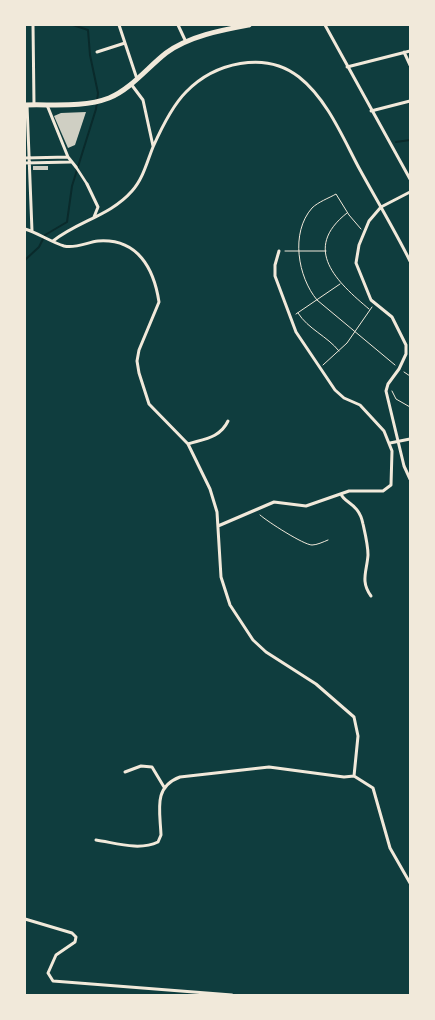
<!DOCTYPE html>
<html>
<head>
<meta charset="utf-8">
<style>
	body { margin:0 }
	#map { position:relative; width:435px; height:1020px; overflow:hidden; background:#0f3d3e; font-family:"DejaVu Sans",sans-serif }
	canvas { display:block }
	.frame { position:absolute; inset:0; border:26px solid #f1e9da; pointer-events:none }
</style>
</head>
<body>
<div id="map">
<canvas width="435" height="1020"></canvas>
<div class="frame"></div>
</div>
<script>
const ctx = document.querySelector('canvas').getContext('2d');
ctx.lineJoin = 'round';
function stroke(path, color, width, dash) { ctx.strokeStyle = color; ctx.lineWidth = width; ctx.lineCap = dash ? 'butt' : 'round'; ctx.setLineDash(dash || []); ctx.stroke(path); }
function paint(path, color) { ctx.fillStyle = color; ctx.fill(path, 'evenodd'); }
const stream = new Path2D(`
	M 396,142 L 410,140
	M 25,260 L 39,247 L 45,235 L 67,222 L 72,186 L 96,109 L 98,93 L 90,55 L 88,30 L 73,25`);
const building = new Path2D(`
	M 86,112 L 75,145 L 68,148 L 54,116 L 61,113 Z
	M 33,166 L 48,166 L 48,170 L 33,170 Z`);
const path = new Path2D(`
	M 347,213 C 301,249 337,282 369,309
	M 361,229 L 349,215 L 336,194 C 329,198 318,202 312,208 C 290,233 298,277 317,300 L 395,365
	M 285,251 L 326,251
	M 298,313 C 308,329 327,336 339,351
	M 296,314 L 340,284
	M 323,365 L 347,343 L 372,307
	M 404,372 L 410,376
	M 392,391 L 396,399 L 410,407
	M 260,515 C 268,522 304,545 312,545 C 317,545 323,542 328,540`);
const pedestrian = new Path2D(`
	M 76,167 L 87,184`);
const minor = new Path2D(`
	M 33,25 L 34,104
	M 119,25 L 137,79
	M 178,25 L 186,42
	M 325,25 L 410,179
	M 97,52 L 125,43
	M 404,52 L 410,65
	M 347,67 L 410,51
	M 131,84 L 143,100 L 153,146
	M 27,105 L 32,231
	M 47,105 L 68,157 L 76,167
	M 371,111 L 410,101
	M 25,158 L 68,157
	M 25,163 L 71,162
	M 87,184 L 98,207 L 94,217
	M 410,192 L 381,207 L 369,221 L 359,245 L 356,263 L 371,300 L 392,317 L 406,345 L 406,354 L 399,369 L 388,384 L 386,391 L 404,466 L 410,479
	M 25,229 C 38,233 51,242 64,246 C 75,249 88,242 98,241 C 138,238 154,269 159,302 L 139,350 L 137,361 L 139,373 L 149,404 L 188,444 L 210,489 L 217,512 L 221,577 L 230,605 L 253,640 L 266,652 L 316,684 L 354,717 L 358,736 L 354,776
	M 53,241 C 78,221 110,216 132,191 C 143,179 147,162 153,147 C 161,129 172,106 186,92 C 214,63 265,50 299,77 C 327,99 343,138 359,168 C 376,199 394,229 410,261
	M 390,443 L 410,439
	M 188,444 C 204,439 220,438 228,421
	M 341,494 C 344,503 359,503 363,524 C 365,533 368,545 368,555 C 367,571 360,581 371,596
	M 218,526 L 274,502 L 306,506 L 349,491 L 383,491 L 391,485 L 392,451 L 384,431 L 360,405 L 344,398 L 335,390 L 296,332 L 275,276 L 275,265 L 279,251
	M 125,772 L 141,766 L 152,767 L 164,787
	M 96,840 C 116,843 139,851 158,842 L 161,835 C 160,810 153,787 180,777 L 269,767 L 344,777 L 354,776 L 373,788 L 390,848 L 410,883
	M 25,919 L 72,933 L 76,937 L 75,942 L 56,955 L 48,973 L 53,981 L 232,995`);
const secondary = new Path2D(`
	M 25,105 C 52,104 83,108 109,98 C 131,89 148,67 166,53 C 189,36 222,30 249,25`);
stroke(stream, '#0a2a2b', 2);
paint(building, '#cfcfc3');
stroke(path, '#f1e9da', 1);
stroke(pedestrian, '#f1e9da', 2.5);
stroke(minor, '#f1e9da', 3);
stroke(secondary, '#f1e9da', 5);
</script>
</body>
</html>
